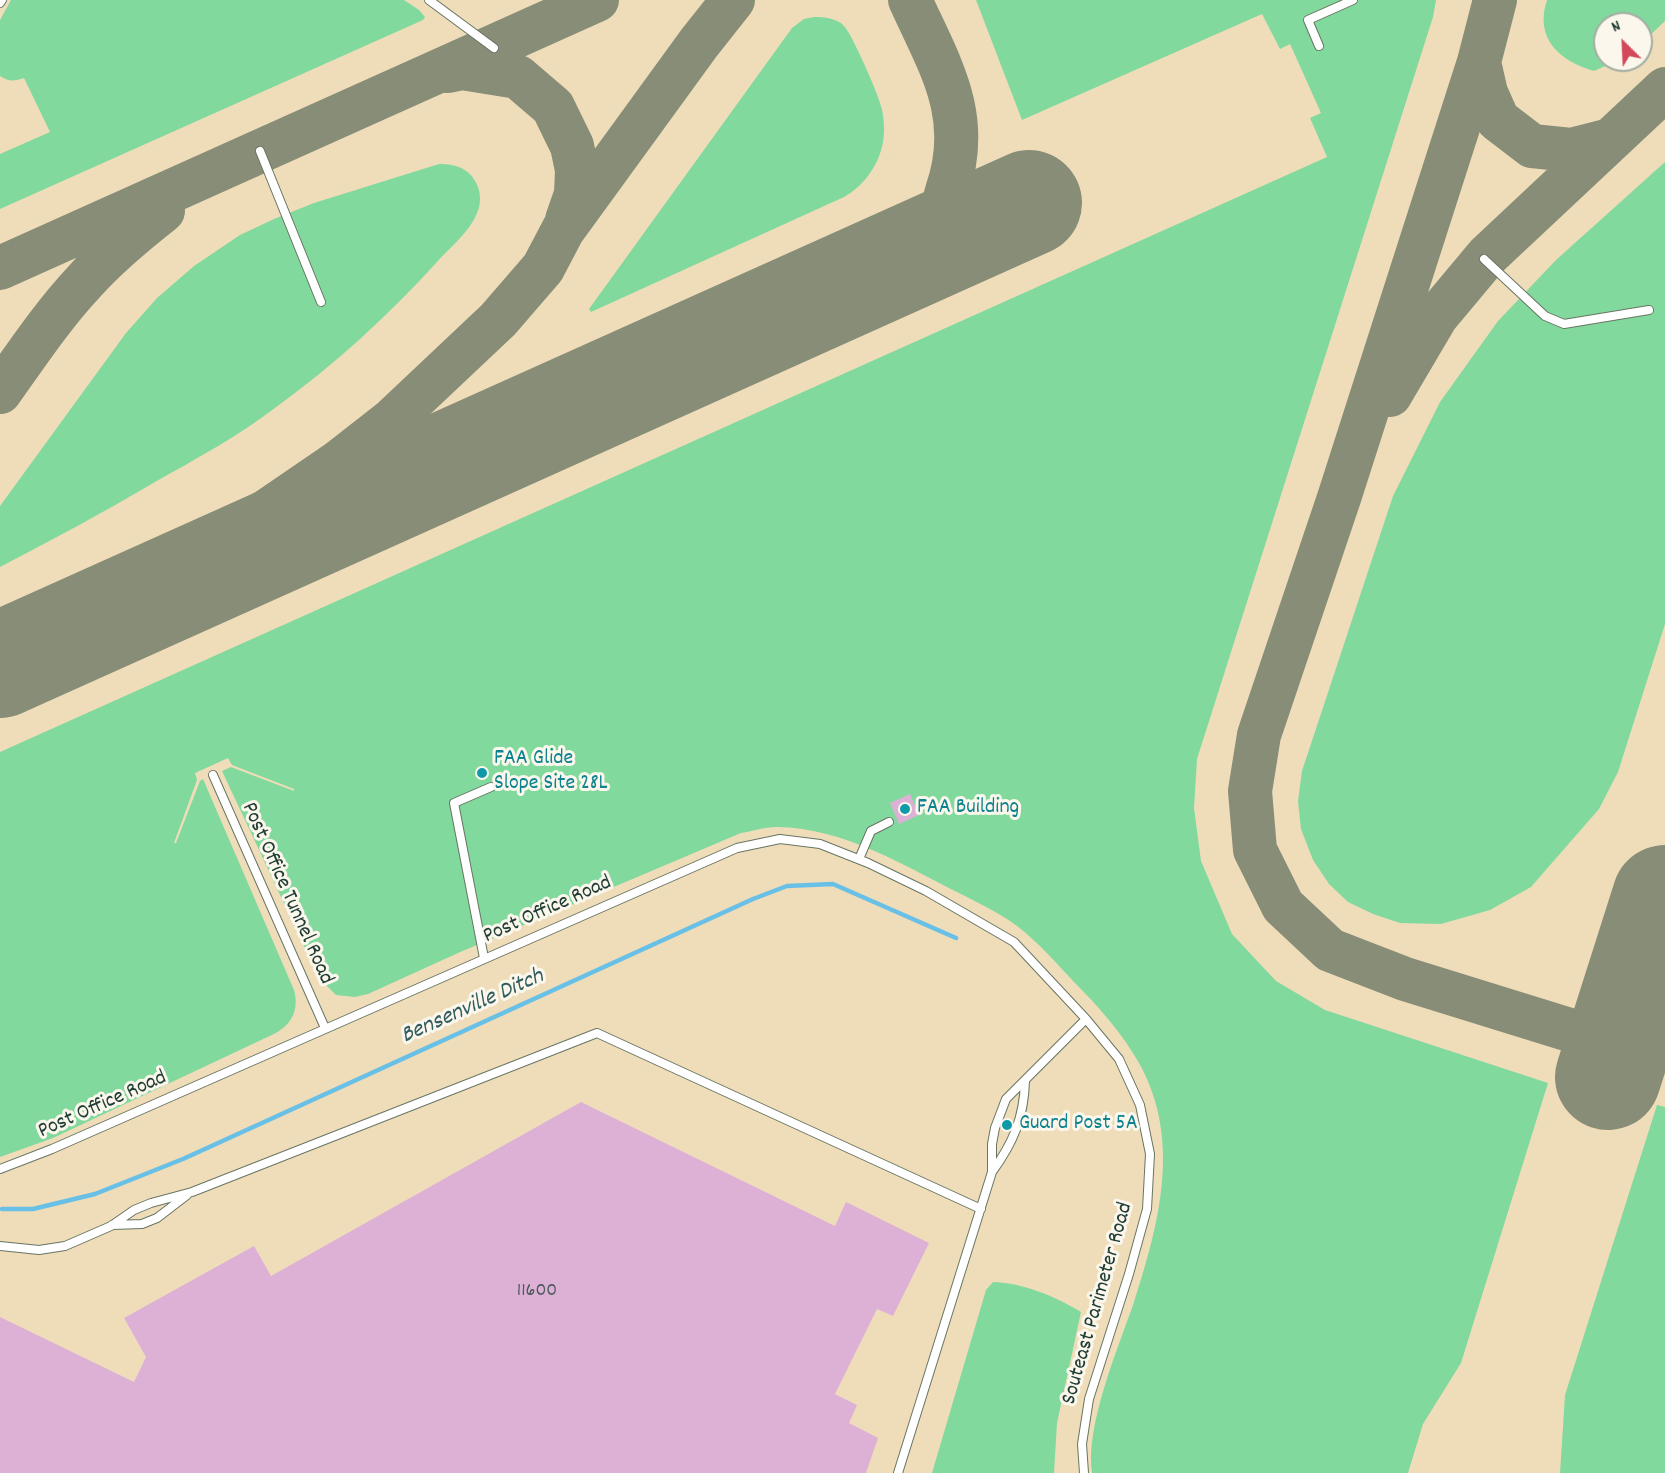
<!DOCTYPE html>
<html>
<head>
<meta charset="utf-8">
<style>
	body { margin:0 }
	#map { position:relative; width:1665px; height:1473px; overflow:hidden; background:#efddba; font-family:Dekko,sans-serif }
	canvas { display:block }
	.north { position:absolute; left:1593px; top:12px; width:60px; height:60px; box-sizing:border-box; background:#fbf7ec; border:2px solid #a3ada2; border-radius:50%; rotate:336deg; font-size:16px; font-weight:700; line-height:24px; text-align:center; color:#1f3d34 }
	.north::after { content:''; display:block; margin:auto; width:21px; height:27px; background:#d1495b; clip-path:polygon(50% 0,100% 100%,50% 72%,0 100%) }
</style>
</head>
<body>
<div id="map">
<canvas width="1665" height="1473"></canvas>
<div class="north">N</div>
</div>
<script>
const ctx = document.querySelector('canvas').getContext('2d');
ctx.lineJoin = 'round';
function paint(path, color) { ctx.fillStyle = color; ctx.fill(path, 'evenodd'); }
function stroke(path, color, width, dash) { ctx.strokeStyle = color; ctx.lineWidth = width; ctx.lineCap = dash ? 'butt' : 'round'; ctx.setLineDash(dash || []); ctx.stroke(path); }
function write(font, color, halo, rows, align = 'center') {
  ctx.font = font + ' Dekko,sans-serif'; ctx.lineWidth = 6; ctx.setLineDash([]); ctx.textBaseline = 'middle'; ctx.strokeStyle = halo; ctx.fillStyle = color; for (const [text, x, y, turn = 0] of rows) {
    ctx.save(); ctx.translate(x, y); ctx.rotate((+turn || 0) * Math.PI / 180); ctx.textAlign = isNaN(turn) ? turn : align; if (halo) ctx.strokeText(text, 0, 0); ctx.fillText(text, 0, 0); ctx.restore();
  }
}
const green = new Path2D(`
	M 11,0 L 404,0 L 419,10 L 425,17 L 423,20 L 0,209 L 0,154 L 50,132 L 24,78 C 15,81 9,82 0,76 L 0,20 Z
	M 976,0 L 1436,0 L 1433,17 L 1197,759 L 1194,808 L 1201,861 L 1232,934 L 1276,981 L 1325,1010 L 1548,1083 L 1461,1363 L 1423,1424 L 1408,1473 L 1092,1473 C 1085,1425 1118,1349 1134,1302 C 1159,1224 1182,1140 1139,1063 C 1122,1033 1098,1006 1074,982 C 1059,966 1045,950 1029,936 C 1010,918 986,907 963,895 C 904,866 845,828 777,827 C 765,827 753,831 741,833 L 458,953 L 368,994 L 355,997 L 336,995 L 319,978 L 222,771 L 231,767 L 294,791 L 294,789 L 232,765 L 228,758 L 195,773 L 197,780 L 174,843 L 176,843 L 200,781 L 203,779 L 294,990 C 299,1009 293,1023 276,1033 L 53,1138 L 0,1157 L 0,752 L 1327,157 L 1310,118 L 1321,113 L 1290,44 L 1280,49 L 1262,14 L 1022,120 Z
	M 1547,0 L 1665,0 L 1665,21 L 1641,44 L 1641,24 L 1605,24 L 1605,60 L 1619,60 L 1594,71 C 1560,61 1534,39 1547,0 Z
	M 814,17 C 824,17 837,18 844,26 C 852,34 878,93 881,106 C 884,116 885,131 883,142 C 879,165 864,186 844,197 L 591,312 L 589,309 L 792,28 L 804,19 Z
	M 1665,162 L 1665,624 L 1618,772 L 1599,809 L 1531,887 L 1490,910 L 1441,924 L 1400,923 L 1373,914 L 1348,902 L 1329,884 L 1313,860 L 1301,829 L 1298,801 L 1302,771 L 1393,496 L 1440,402 L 1498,321 L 1556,260 Z
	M 439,164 C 457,164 471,169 478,187 C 489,217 454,243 437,262 C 388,316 334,365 275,408 C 238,436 196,459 155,482 C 104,512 52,540 0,567 L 0,506 L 126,333 L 157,298 L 194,266 L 240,235 L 274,219 L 314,203 Z
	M 1657,1105 L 1665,1107 L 1665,1473 L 1560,1473 L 1565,1395 Z
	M 993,1282 C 1023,1283 1055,1296 1081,1312 L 1057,1423 L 1054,1473 L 932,1473 L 986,1290 Z`);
const stream = new Path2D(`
	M 2,1209 L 33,1209 L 95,1194 L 183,1159 L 753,899 L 787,886 L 833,884 L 956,938`);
const taxiway = new Path2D(`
	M 1495,0 L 1479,62 L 1339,498 L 1259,735 L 1250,791 L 1255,850 L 1283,906 L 1330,950 L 1405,979 L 1618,1045
	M 1479,62 L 1486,93 L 1498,120 L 1532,146 L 1571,150 L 1610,140
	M 448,71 L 462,68 L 518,77 L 553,107 L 572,146 L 577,170 L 576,194 L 567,220
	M 900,262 C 911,250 929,235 937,222 C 942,213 944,201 947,191 C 973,116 940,66 910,0
	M 0,268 L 597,0
	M 0,392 C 27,354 53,315 84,282 C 108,255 135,233 163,211
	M 1390,395 L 1436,317 L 1487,256 L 1665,89
	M 59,638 L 223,541 L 337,463 L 392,420 L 498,320 L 543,268 L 563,230 L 699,43 L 733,0`);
const runway = new Path2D(`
	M 0,665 L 1029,203
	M 1608,1077 L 1665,898`);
const building = new Path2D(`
	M 910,794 L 919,815 L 899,824 L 890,803 Z
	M 581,1102 L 835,1226 L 846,1202 L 929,1243 L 893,1316 L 877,1309 L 835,1394 L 857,1405 L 849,1423 L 878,1438 L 866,1473 L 0,1473 L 0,1317 L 134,1382 L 146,1357 L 124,1318 L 254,1246 L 271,1276 Z`);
const service = new Path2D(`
	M 429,0 L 494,48
	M 0,3 L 2,0
	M 1319,46 L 1308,20 L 1353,0
	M 260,151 L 321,302
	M 1484,259 L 1545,316 L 1564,324 L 1649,310
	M 213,775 L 325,1028
	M 859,859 L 871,831 L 889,822
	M 484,958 L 454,803 L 491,787
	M 0,1169 L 52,1149 L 737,848 L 780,839 L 820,844 L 868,863 L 926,891 L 1014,942 L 1086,1019 L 1119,1059 L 1140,1105 L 1150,1154 L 1147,1209 L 1129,1274 L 1089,1399 L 1082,1444 L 1084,1473
	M 992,1172 L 992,1144 L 995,1128 L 1006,1099 L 1086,1019
	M 112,1225 L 142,1224 L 157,1218 L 187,1195
	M 0,1246 L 39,1250 L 65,1246 L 111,1226 L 134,1210 L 151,1203 L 192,1192 L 597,1033 L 981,1209
	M 898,1473 L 992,1172 C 1013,1143 1024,1118 1025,1081`);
const markers = [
	[482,773,6,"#0f9aa8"],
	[905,809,6,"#0f9aa8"],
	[1007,1125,6,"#0f9aa8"]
];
const numberNames = [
	["11600",537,1292]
];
const cultureNames = [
	["FAA Glide",494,760],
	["Slope Site 28L",494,785],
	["FAA Building",917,809],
	["Guard Post 5A",1019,1125]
];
const streetNames = [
	["Post Office Tunnel Road",286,894,66],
	["Post Office Road",548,911,-24],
	["Post Office Road",103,1106,-24],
	["Souteast Parimeter Road",1099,1304,-74]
];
const waterNames = [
	["Bensenville Ditch",473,1008,-24]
];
paint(green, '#82d99d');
stroke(stream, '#69c0e6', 4.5);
stroke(taxiway, '#878d77', 44);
stroke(runway, '#878d77', 106);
paint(building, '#ddb1d6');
stroke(service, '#687563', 10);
stroke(service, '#fff', 8);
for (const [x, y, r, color] of markers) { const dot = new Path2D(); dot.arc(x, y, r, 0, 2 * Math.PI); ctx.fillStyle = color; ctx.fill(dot); stroke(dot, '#fbf7ec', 2); }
write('20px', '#4e5a5c', null, numberNames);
write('22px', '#0d838f', '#fbf7ec', cultureNames, 'left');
write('22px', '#1f3d34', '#fbf7ec', streetNames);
write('italic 24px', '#325e60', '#fbf7ec', waterNames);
</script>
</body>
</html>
